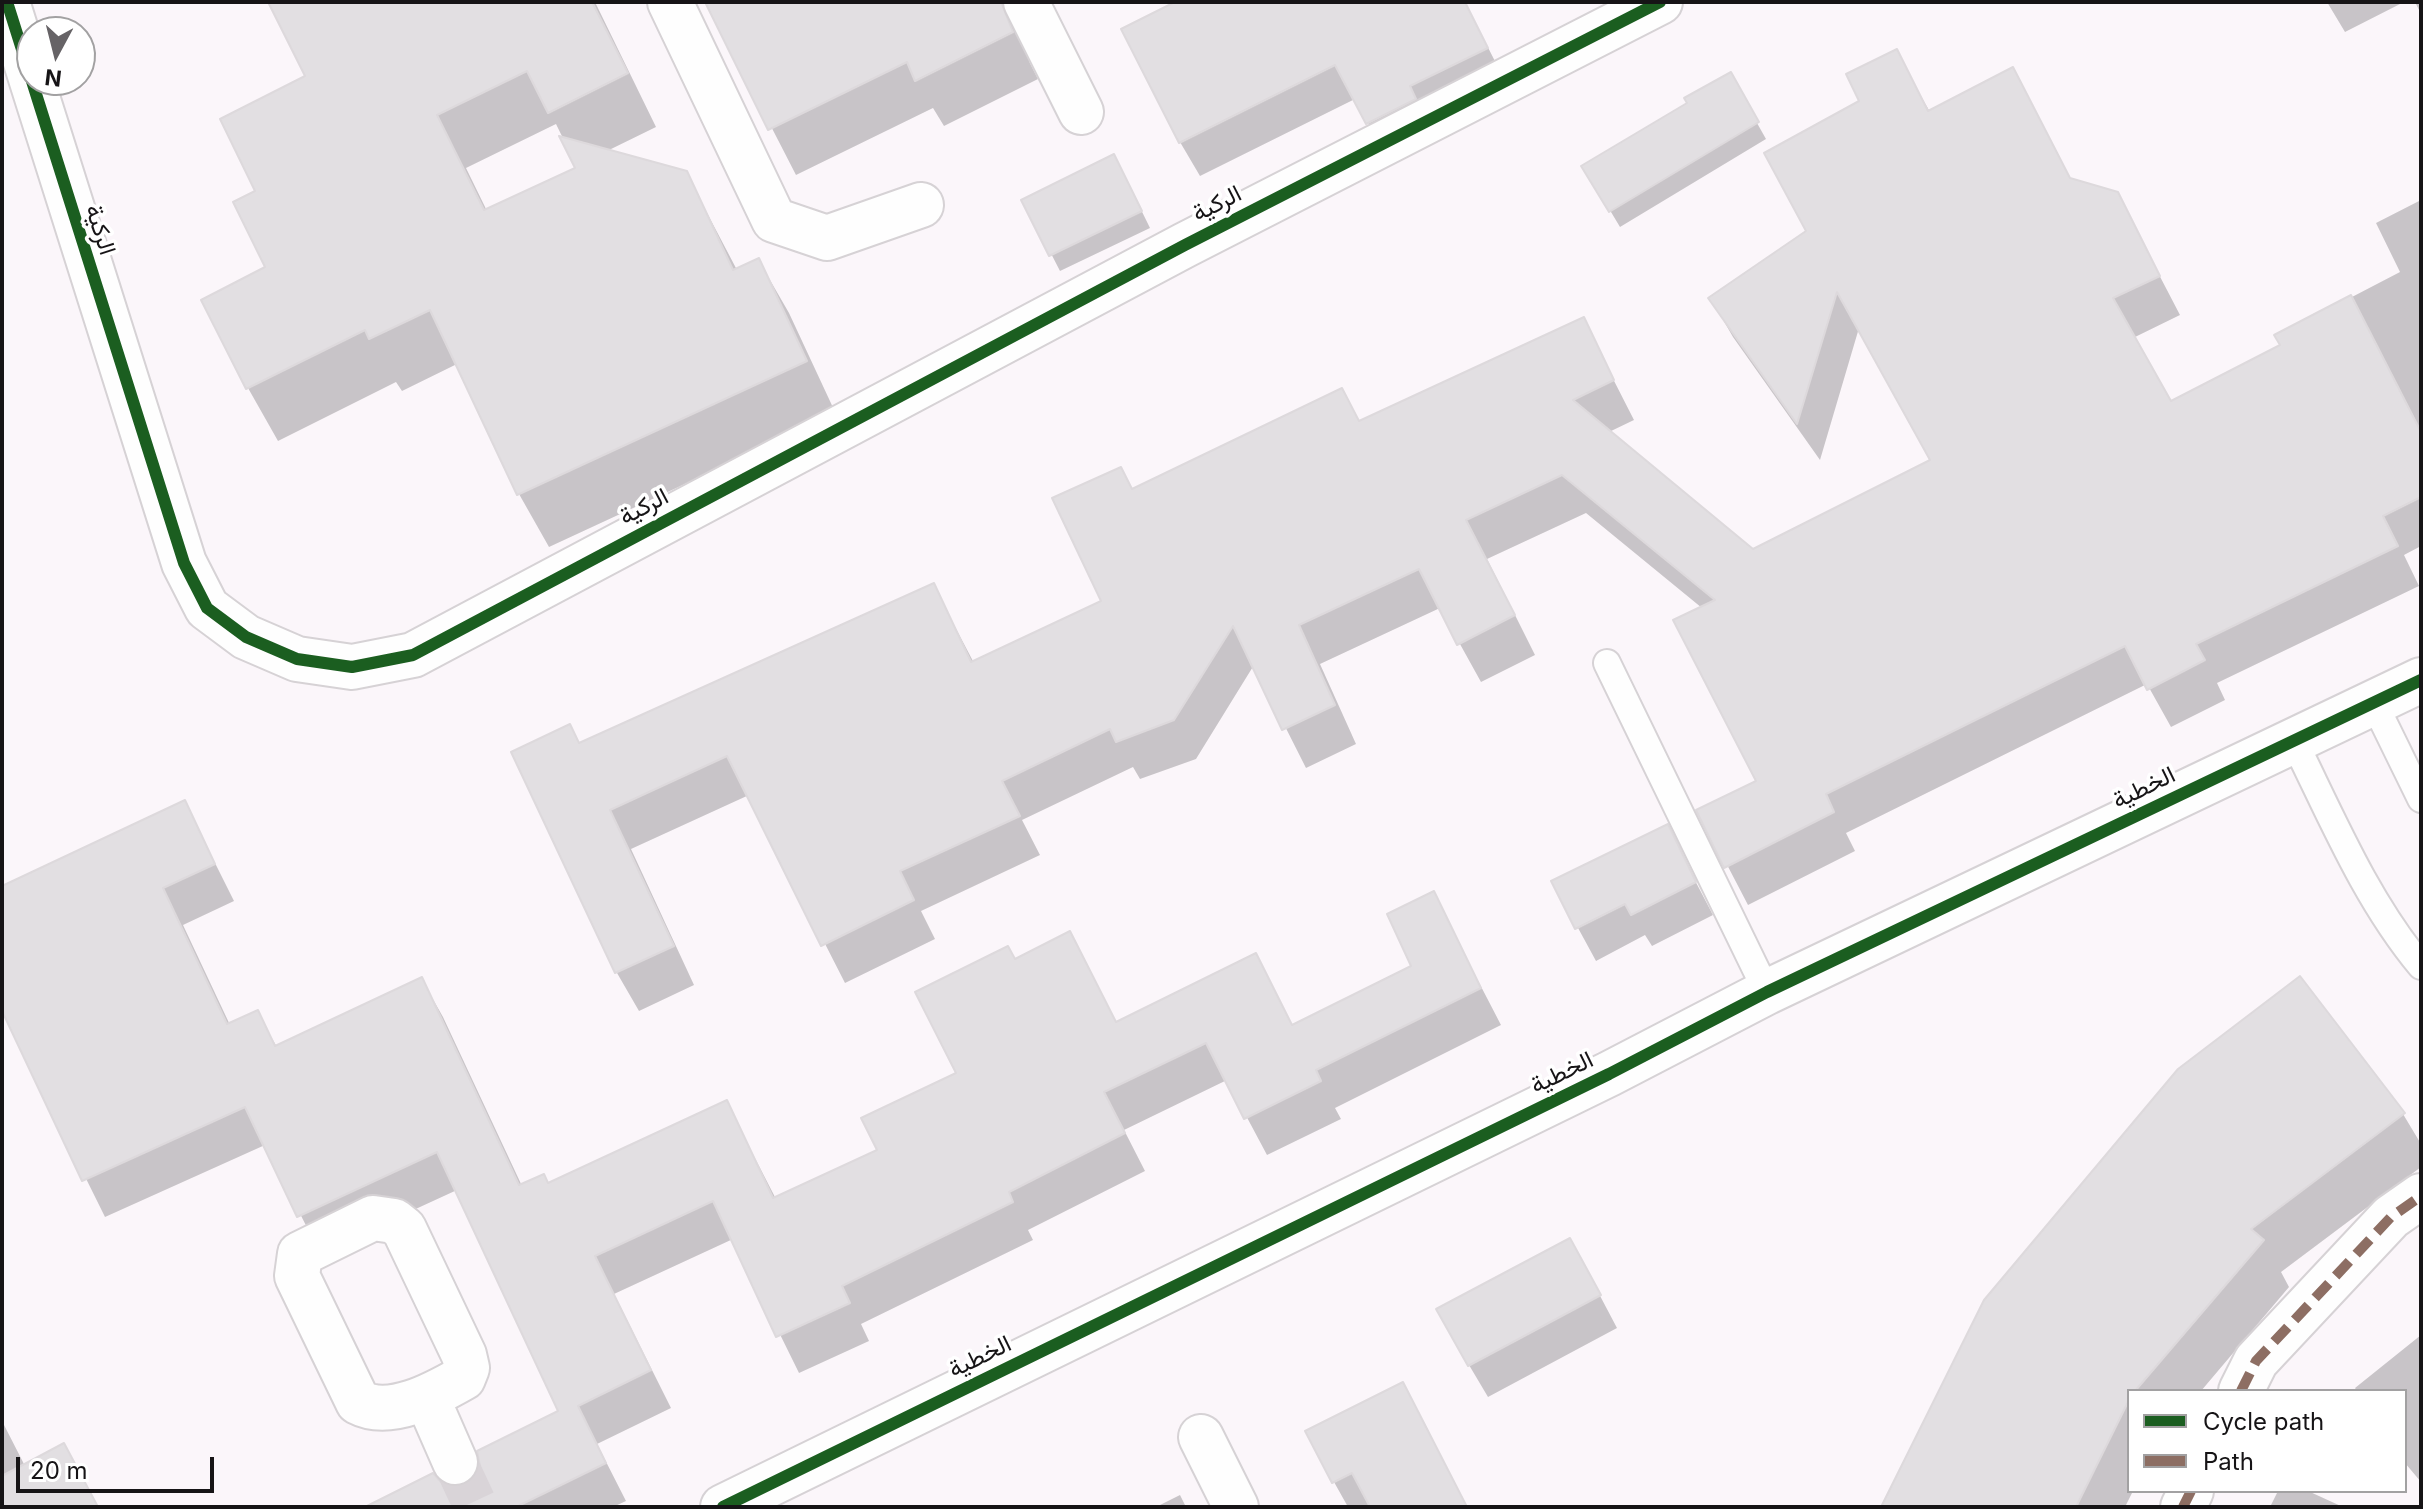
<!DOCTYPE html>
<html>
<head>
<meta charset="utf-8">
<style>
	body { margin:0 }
	#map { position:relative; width:2423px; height:1509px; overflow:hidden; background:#fbf6fa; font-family:Inter,sans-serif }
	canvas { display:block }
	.frame { position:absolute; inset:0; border:4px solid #161416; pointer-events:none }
	.legend { position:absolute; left:2127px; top:1389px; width:280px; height:104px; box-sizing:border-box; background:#fff; border:2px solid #a2a1a2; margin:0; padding:10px 14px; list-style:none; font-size:24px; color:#161416 }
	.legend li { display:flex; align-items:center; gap:16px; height:40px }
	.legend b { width:40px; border:2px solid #a2a1a2 }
	.north { position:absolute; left:16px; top:16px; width:80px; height:80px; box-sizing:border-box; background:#fff; border:2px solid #a2a1a2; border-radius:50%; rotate:187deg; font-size:22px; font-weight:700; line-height:32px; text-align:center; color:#161416 }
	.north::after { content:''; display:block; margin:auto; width:28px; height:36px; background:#666366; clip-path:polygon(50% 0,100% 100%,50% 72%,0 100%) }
	.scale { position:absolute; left:16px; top:1457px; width:198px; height:36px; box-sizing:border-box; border:4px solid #161416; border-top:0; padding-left:10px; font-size:24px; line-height:28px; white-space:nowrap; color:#161416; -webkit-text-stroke:6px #fff; paint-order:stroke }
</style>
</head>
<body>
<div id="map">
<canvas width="2423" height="1509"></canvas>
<div class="frame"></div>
<ul class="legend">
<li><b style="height:10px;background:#1b5e20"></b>Cycle path</li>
<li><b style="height:10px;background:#8d6e63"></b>Path</li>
</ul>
<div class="north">N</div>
<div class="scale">20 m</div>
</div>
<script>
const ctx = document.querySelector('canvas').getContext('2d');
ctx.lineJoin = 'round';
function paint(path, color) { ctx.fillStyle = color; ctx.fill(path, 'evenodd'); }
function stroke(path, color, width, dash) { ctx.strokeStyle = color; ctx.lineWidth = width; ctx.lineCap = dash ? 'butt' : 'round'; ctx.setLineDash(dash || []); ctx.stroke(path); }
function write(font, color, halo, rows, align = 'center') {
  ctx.font = font + ' Inter,Vazirmatn,sans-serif'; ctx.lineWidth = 7; ctx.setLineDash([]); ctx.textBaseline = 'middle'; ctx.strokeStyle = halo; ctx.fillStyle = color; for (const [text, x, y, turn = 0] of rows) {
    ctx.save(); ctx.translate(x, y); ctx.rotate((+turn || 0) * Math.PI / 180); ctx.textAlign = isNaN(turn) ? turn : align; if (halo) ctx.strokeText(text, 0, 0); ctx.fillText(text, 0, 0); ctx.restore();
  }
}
const shadow = new Path2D(`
	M 270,2 L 595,2 L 656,127 L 607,151 L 686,173 L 737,270 L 759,261 L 789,313 L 836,414 L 549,547 L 519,494 L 457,364 L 402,391 L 396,382 L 278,441 L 248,388 L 268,268 L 258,192 L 308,77 ZM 556,124 L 578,169 L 487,211 L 466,168 Z
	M 707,2 L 1011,2 L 1029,40 L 1029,61 L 1038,79 L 944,126 L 933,108 L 796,175 Z
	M 1179,2 L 1465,2 L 1506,83 L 1388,158 L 1355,99 L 1200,176 L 1180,142 Z
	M 2327,2 L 2404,2 L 2345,32 Z
	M 2415,2 L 2421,2 L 2421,14 Z
	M 1896,52 L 1930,112 L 2012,69 L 2072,181 L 2117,194 L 2180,315 L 2133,338 L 2170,403 L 2282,346 L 2277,336 L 2400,272 L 2376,223 L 2421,200 L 2421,546 L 2404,555 L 2419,586 L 2217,683 L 2225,700 L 2171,727 L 2147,684 L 1846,833 L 1855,851 L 1748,905 L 1699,811 L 1758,782 L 1702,608 L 1586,513 L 1487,559 L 1535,655 L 1481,682 L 1440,608 L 1320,664 L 1356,744 L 1306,768 L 1254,665 L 1196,759 L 1140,779 L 1133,767 L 1022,820 L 1040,855 L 921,911 L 935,939 L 845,983 L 749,795 L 631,849 L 694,985 L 639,1011 L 617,973 L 514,752 L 580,745 L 933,585 L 974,663 L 1103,602 L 1133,491 L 1360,423 L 1583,320 L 1634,420 L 1609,432 L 1753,552 L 1933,461 L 1859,328 L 1820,460 L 1733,337 L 1711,299 L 1809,231 L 1862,102 Z
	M 1730,75 L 1766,139 L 1620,227 L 1584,167 L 1690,103 Z
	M 1123,173 L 1150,228 L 1060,271 L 1024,201 Z
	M 185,803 L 234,901 L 183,925 L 230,1025 L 257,1013 L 277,1047 L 422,980 L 443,1017 L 522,1186 L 548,1185 L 726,1102 L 776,1199 L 880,1151 L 959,1074 L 1014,961 L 1069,934 L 1117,1023 L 1255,955 L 1293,1027 L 1414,966 L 1433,894 L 1501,1025 L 1335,1108 L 1341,1119 L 1267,1155 L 1227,1080 L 1124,1130 L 1145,1171 L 1028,1230 L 1033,1240 L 861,1324 L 869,1341 L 799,1373 L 733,1239 L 614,1294 L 671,1408 L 597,1444 L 626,1501 L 613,1507 L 368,1507 L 440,1484 L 451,1489 L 467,1486 L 560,1412 L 457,1190 L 320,1253 L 265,1145 L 105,1217 L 2,1009 L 2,888 Z
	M 1667,827 L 1713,915 L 1652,946 L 1645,935 L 1596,961 L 1553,882 Z
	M 2403,1114 L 2421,1144 L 2421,1167 L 2281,1272 L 2289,1287 L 2201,1391 L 2129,1391 L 2129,1491 L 2133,1491 L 2125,1507 L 1883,1507 L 1986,1301 Z
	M 1588,1273 L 1617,1328 L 1488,1397 L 1469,1365 Z
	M 2421,1335 L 2421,1482 L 2405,1463 L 2405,1391 L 2357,1391 L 2355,1388 Z
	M 1403,1385 L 1425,1424 L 1467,1507 L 1348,1507 L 1334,1482 Z
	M 2,1421 L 25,1466 L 98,1507 L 2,1507 Z
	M 2278,1491 L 2308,1491 L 2343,1507 L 2270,1507 Z
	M 1180,1495 L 1186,1507 L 1156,1507 Z`);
const building = new Path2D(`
	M 268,2 L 592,2 L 628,73 L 548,113 L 527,71 L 437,115 L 484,210 L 575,168 L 559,136 L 687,171 L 733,270 L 759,258 L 807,361 L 517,495 L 430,310 L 369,339 L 365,330 L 246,389 L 201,300 L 265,267 L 233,202 L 255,191 L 220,119 L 305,76 Z
	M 705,2 L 1001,2 L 1013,32 L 915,81 L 907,62 L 768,130 Z
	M 1175,2 L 1465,2 L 1488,48 L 1410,86 L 1416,99 L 1366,124 L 1335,65 L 1179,143 L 1121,29 Z
	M 1897,49 L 1928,111 L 2013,67 L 2070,178 L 2118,192 L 2160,276 L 2113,298 L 2171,401 L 2280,345 L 2274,335 L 2351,295 L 2421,432 L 2421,497 L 2383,516 L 2398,546 L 2196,644 L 2205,660 L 2147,690 L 2125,646 L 1826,794 L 1834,812 L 1724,868 L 1696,810 L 1756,781 L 1673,620 L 1715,600 L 1562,475 L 1466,520 L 1515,615 L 1457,645 L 1419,569 L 1299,625 L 1335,705 L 1282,730 L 1233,626 L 1174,720 L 1116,742 L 1110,729 L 1002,781 L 1020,816 L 900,871 L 914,900 L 821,946 L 727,756 L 610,810 L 674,946 L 615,973 L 511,752 L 570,724 L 579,743 L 934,583 L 971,662 L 1101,601 L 1052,498 L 1121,467 L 1132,489 L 1342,388 L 1359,421 L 1584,317 L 1614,380 L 1573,400 L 1753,549 L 1930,460 L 1837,292 L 1797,424 L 1708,298 L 1806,231 L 1764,153 L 1859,101 L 1846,74 Z
	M 1731,72 L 1759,122 L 1609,212 L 1581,166 L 1687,103 L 1684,98 Z
	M 1114,154 L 1142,211 L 1049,256 L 1021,200 Z
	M 185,800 L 215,864 L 163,888 L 227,1024 L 258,1010 L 275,1046 L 422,977 L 519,1185 L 544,1174 L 548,1183 L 727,1100 L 773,1198 L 877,1150 L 861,1118 L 956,1073 L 915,992 L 1008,946 L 1015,959 L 1070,931 L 1116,1022 L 1256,953 L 1292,1025 L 1411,966 L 1387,914 L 1434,891 L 1481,988 L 1316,1070 L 1321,1081 L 1244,1119 L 1206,1043 L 1104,1092 L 1125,1133 L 1009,1192 L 1013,1202 L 842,1286 L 850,1303 L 776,1337 L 713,1201 L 595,1256 L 651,1370 L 578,1406 L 606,1463 L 516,1507 L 365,1507 L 433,1473 L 441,1482 L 451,1487 L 466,1484 L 476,1476 L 480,1466 L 477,1451 L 558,1411 L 437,1152 L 297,1217 L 245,1107 L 82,1181 L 2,1011 L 2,886 Z
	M 1668,824 L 1696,882 L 1631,915 L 1625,904 L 1575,929 L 1551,881 Z
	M 2300,976 L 2405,1113 L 2251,1229 L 2264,1240 L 2135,1391 L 2129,1391 L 2129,1400 L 2076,1507 L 1881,1507 L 1984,1300 L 2178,1069 Z
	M 1570,1238 L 1601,1295 L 1468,1366 L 1436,1309 Z
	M 1403,1382 L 1467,1507 L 1370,1507 L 1352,1473 L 1332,1483 L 1305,1431 Z
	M 64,1443 L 98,1507 L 2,1507 L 2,1476 Z`);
const minorTunnel = new Path2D(`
	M 455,1462 L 476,1507`);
const service = new Path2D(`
	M 1607,663 L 1767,992
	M 2374,703 L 2421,799
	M 2294,741 C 2332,818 2366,900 2421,966`);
const minor = new Path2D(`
	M 7,2 L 184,563 L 207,608 L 246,637 L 297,659 L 352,667 L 413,655 L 1185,245 L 1660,2
	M 670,2 L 774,220 L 827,238 L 921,205
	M 1026,2 L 1081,112
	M 373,1218 L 394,1221 L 404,1229 L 464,1355 L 467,1368 L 463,1378 C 435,1394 390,1419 358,1402 L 297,1276 L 300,1254 Z
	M 2241,1391 L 2256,1361 L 2391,1217 L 2421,1196
	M 427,1398 L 455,1462
	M 1201,1437 L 1236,1507
	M 723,1507 L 1609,1074 L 1767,992 L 2421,680
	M 2183,1507 L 2191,1491`);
const quiet = new Path2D(`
	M 2241,1391 L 2256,1361 L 2391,1217 L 2421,1196
	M 2183,1507 L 2191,1491`);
const cycleway = new Path2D(`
	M 7,2 L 184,563 L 207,608 L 246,637 L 297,659 L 352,667 L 413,655 L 1185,245 L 1660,2
	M 723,1507 L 1609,1074 L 1767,992 L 2421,680`);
const streetNames = [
	["الركية",1217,204,-27],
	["الركية",100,230,72],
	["الركية",644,507,-28],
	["الخطية",2144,788,-26],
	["الخطية",1562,1073,-26],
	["الخطية",980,1357,-26]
];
paint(shadow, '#0003');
paint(building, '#e2dfe2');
stroke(building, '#ddd9dc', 2);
stroke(minorTunnel, '#d9d4d8', 44, [44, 22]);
stroke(service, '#d6d2d5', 30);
stroke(minor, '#d6d2d5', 48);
stroke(service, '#fefefe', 26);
stroke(minor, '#fefefe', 44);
stroke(quiet, '#8d6e63', 10, [20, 10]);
stroke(cycleway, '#1b5e20', 12);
write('24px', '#161416', '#fff', streetNames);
</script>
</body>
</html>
